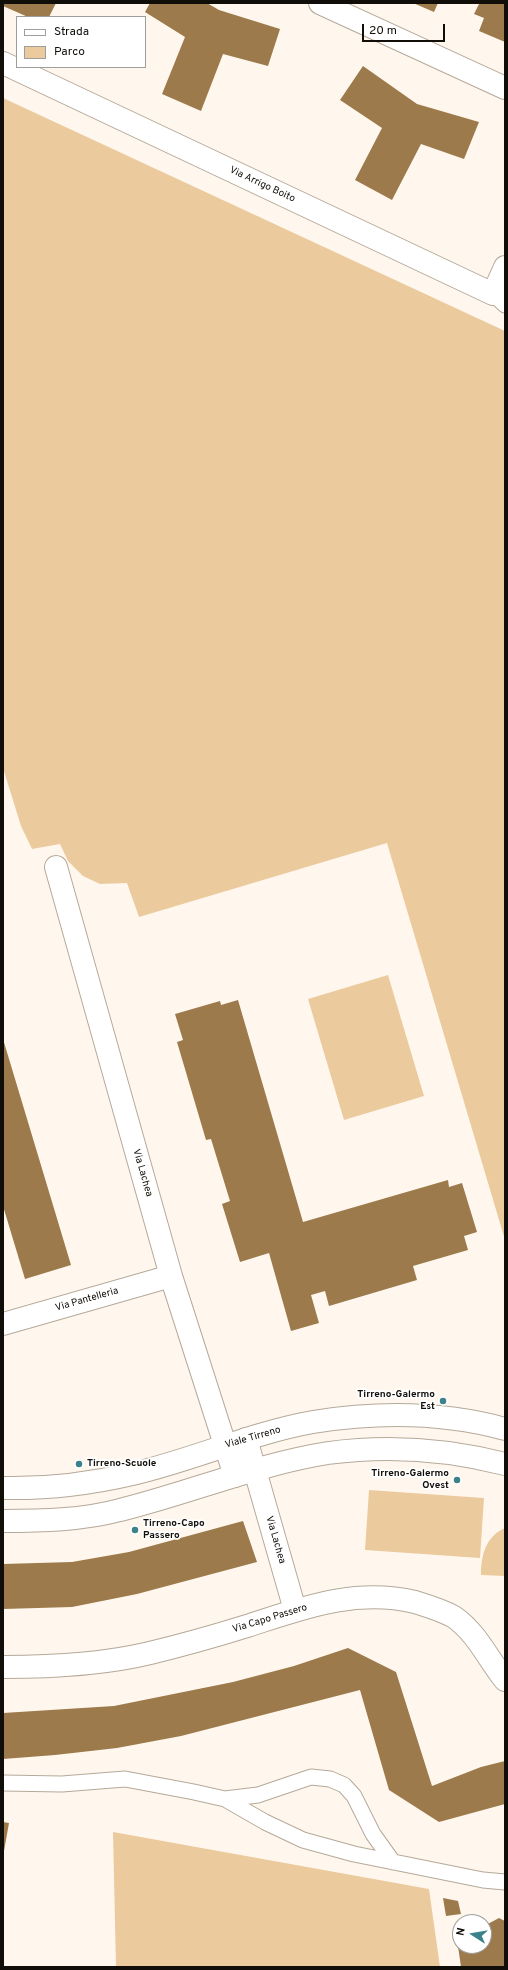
<!DOCTYPE html>
<html>
<head>
<meta charset="utf-8">
<style>
	body { margin:0 }
	#map { position:relative; width:508px; height:1970px; overflow:hidden; background:#fff7ed; font-family:Overpass,sans-serif }
	canvas { display:block }
	.frame { position:absolute; inset:0; border:4px solid #110d08; pointer-events:none }
	.legend { position:absolute; left:16px; top:16px; width:130px; height:52px; box-sizing:border-box; background:#fff; border:1px solid #a09e9c; margin:0; padding:5px 7px; list-style:none; font-size:12px; color:#110d08 }
	.legend li { display:flex; align-items:center; gap:8px; height:20px }
	.legend b { width:20px; border:1px solid #a09e9c }
	.north { position:absolute; left:452px; top:1914px; width:40px; height:40px; box-sizing:border-box; background:#fff; border:1px solid #a09e9c; border-radius:50%; rotate:282deg; font-size:11px; font-weight:700; line-height:16px; text-align:center; color:#110d08 }
	.north::after { content:''; display:block; margin:auto; width:14px; height:18px; background:#3b828b; clip-path:polygon(50% 0,100% 100%,50% 72%,0 100%) }
	.scale { position:absolute; left:362px; top:24px; width:83px; height:18px; box-sizing:border-box; border:2px solid #110d08; border-top:0; padding-left:5px; font-size:12px; line-height:14px; white-space:nowrap; color:#110d08; -webkit-text-stroke:3px #fff; paint-order:stroke }
</style>
</head>
<body>
<div id="map">
<canvas width="508" height="1970"></canvas>
<div class="frame"></div>
<ul class="legend">
<li><b style="height:5px;background:#fff"></b>Strada</li>
<li><b style="height:11px;background:#ebca9e"></b>Parco</li>
</ul>
<div class="north">N</div>
<div class="scale">20 m</div>
</div>
<script>
const ctx = document.querySelector('canvas').getContext('2d');
ctx.lineJoin = 'round';
function paint(path, color) { ctx.fillStyle = color; ctx.fill(path, 'evenodd'); }
function stroke(path, color, width, dash) { ctx.strokeStyle = color; ctx.lineWidth = width; ctx.lineCap = dash ? 'butt' : 'round'; ctx.setLineDash(dash || []); ctx.stroke(path); }
function write(font, color, halo, rows, align = 'center') {
  ctx.font = font + ' Overpass,sans-serif'; ctx.lineWidth = 3.5; ctx.setLineDash([]); ctx.textBaseline = 'middle'; ctx.strokeStyle = halo; ctx.fillStyle = color; for (const [text, x, y, turn = 0] of rows) {
    ctx.save(); ctx.translate(x, y); ctx.rotate((+turn || 0) * Math.PI / 180); ctx.textAlign = isNaN(turn) ? turn : align; if (halo) ctx.strokeText(text, 0, 0); ctx.fillText(text, 0, 0); ctx.restore();
  }
}
const green = new Path2D(`
	M 3,98 L 505,331 L 505,1240 L 387,843 L 139,917 L 127,883 L 100,884 L 83,876 L 68,861 L 60,844 L 32,849 L 21,826 L 3,768 Z
	M 388,975 L 424,1096 L 344,1120 L 308,999 Z
	M 369,1490 L 484,1498 L 480,1558 L 365,1550 Z
	M 505,1528 L 505,1576 L 481,1575 C 481,1555 486,1536 505,1528 Z
	M 113,1832 L 429,1889 L 440,1967 L 116,1967 Z`);
const building = new Path2D(`
	M 3,3 L 56,3 L 49,17 L 28,17 L 3,6 Z
	M 150,3 L 207,3 L 219,10 L 280,29 L 268,66 L 223,54 L 201,111 L 162,94 L 185,37 L 145,12 Z
	M 413,3 L 438,3 L 434,12 Z
	M 476,3 L 505,3 L 505,42 L 479,31 L 484,18 L 474,14 L 479,4 Z
	M 363,66 L 417,104 L 479,122 L 464,159 L 421,144 L 392,200 L 355,180 L 382,128 L 340,100 Z
	M 238,1000 L 303,1222 L 448,1180 L 449,1187 L 462,1183 L 477,1232 L 464,1236 L 468,1250 L 413,1266 L 417,1280 L 329,1306 L 325,1291 L 311,1295 L 319,1323 L 291,1331 L 269,1253 L 240,1262 L 222,1204 L 230,1201 L 211,1139 L 206,1140 L 177,1042 L 183,1040 L 175,1014 L 220,1001 L 221,1005 Z
	M 3,1039 L 71,1265 L 25,1279 L 3,1206 Z
	M 243,1521 L 257,1562 L 137,1594 L 72,1607 L 3,1609 L 3,1564 L 72,1562 L 129,1552 Z
	M 348,1648 L 396,1672 L 432,1786 L 481,1767 L 505,1761 L 505,1804 L 439,1822 L 389,1790 L 360,1690 L 181,1736 L 117,1748 L 55,1755 L 3,1759 L 3,1713 L 114,1706 L 233,1682 L 294,1666 Z
	M 3,1822 L 9,1823 L 4,1851 L 3,1851 Z
	M 443,1898 L 458,1901 L 461,1914 L 446,1916 Z
	M 499,1918 L 505,1921 L 505,1967 L 461,1967 L 458,1946 L 453,1936 L 460,1932 L 460,1946 L 484,1946 L 484,1926 Z`);
const lane = new Path2D(`
	M 493,294 L 505,305
	M 3,1783 L 62,1784 L 125,1779 L 194,1792 L 225,1799 L 265,1822 L 303,1840 L 354,1854 L 483,1880 L 505,1882
	M 225,1799 L 258,1795 L 311,1777 L 330,1779 L 344,1785 L 354,1796 L 373,1834 L 393,1862`);
const street = new Path2D(`
	M 320,3 L 505,88
	M 3,63 L 493,294 L 505,267
	M 56,867 L 171,1276 L 235,1476
	M 3,1324 L 171,1276
	M 246,1439 L 295,1610
	M 3,1667 C 50,1667 105,1664 150,1653 C 183,1645 215,1636 247,1626 C 303,1608 354,1588 415,1602 C 428,1606 442,1610 454,1617 C 477,1633 488,1659 505,1680`);
const secondary = new Path2D(`
	M 3,1488 C 47,1489 89,1484 132,1474 C 193,1460 251,1433 313,1422 C 376,1412 443,1412 505,1429
	M 3,1521 C 42,1521 83,1520 120,1510 C 189,1493 258,1464 328,1453 C 387,1445 447,1449 505,1464`);
const markers = [
	[443,1401,4,"#3b828b"],
	[79,1464,4,"#3b828b"],
	[457,1480,4,"#3b828b"],
	[135,1530,4,"#3b828b"]
];
const streetNames = [
	["Via Arrigo Boito",262,185,25],
	["Via Lachea",142,1173,74],
	["Via Pantelleria",87,1300,-16],
	["Viale Tirreno",253,1438,-16],
	["Via Lachea",275,1540,74],
	["Via Capo Passero",270,1619,-17]
];
const poiNames = [
	["Tirreno-Galermo",435,1395],
	["Est",435,1407],
	["Tirreno-Scuole",87,1464,"left"],
	["Tirreno-Galermo",449,1474],
	["Ovest",449,1486],
	["Tirreno-Capo",143,1524,"left"],
	["Passero",143,1536,"left"]
];
paint(green, '#ebca9e');
paint(building, '#9c7a4b');
stroke(lane, '#b5a999', 17);
stroke(street, '#b5a999', 24);
stroke(secondary, '#b5a999', 24);
stroke(lane, '#fff', 15);
stroke(street, '#fff', 22);
stroke(secondary, '#fff', 22);
for (const [x, y, r, color] of markers) { const dot = new Path2D(); dot.arc(x, y, r, 0, 2 * Math.PI); ctx.fillStyle = color; ctx.fill(dot); stroke(dot, '#fff', 1.5); }
write('10px', '#110d08', '#fff', streetNames);
write('bold 10px', '#110d08', '#fff', poiNames, 'right');
</script>
</body>
</html>
